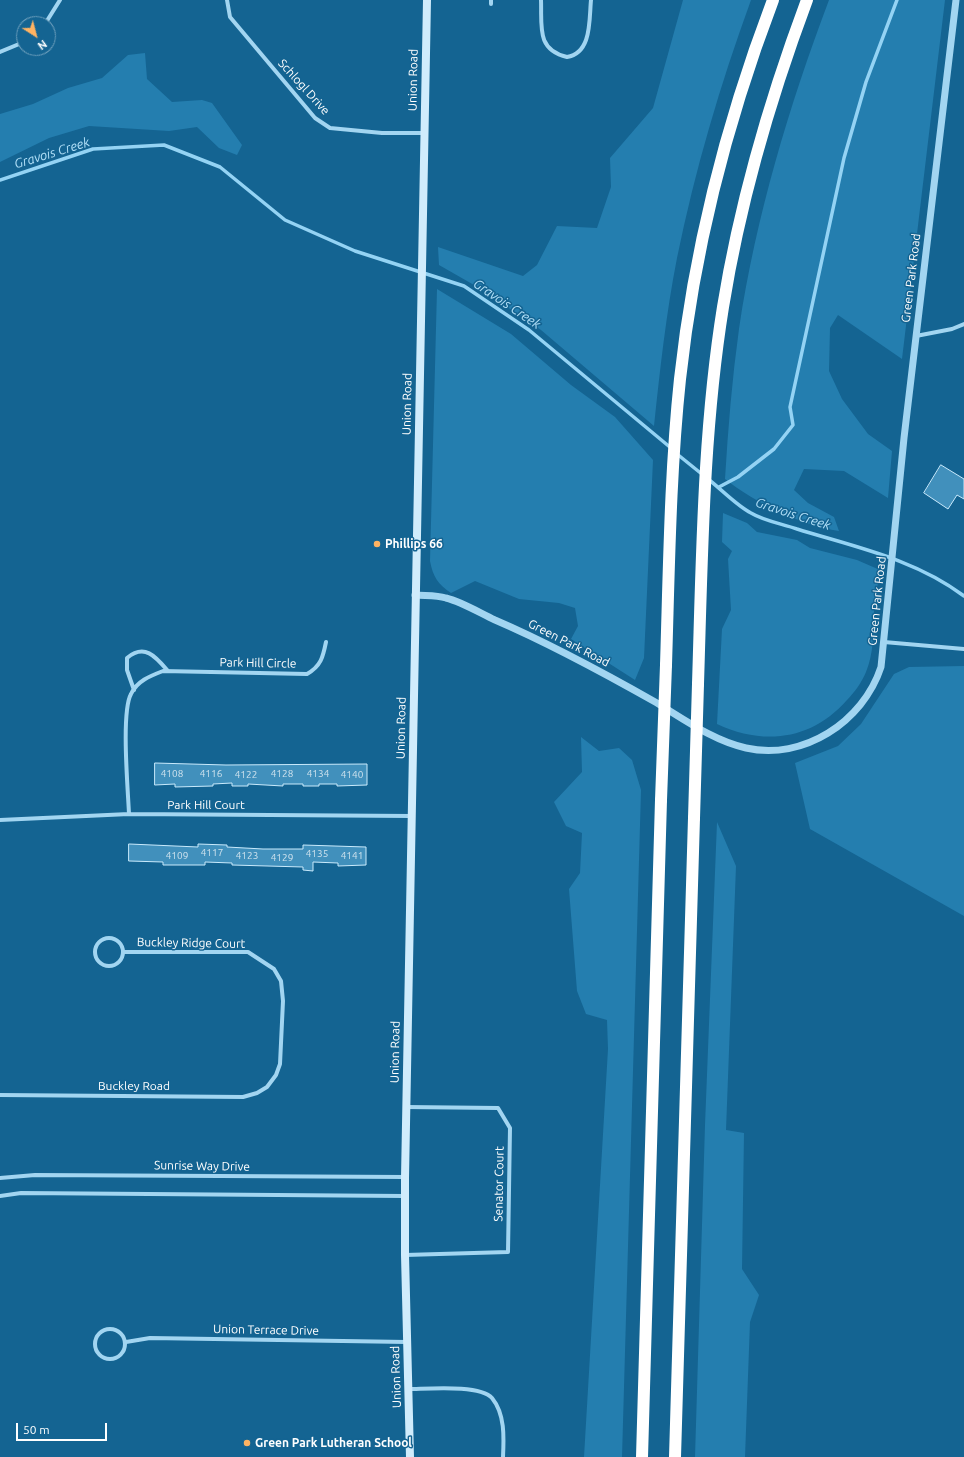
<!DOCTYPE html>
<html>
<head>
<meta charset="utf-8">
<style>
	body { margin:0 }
	#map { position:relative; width:964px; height:1457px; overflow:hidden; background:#146492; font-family:Ubuntu,sans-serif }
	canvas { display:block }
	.north { position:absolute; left:16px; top:16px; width:40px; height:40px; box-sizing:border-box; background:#146492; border:1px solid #72a2be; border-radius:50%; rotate:144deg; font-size:11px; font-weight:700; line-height:16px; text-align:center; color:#fff }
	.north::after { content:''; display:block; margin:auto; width:14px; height:18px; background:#ffb362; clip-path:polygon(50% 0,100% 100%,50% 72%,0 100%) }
	.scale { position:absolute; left:16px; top:1423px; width:91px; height:18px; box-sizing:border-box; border:2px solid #fff; border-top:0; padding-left:5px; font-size:12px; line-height:14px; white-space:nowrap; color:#fff; -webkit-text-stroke:3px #146492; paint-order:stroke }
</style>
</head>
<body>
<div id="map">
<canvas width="964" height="1457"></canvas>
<div class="north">N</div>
<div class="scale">50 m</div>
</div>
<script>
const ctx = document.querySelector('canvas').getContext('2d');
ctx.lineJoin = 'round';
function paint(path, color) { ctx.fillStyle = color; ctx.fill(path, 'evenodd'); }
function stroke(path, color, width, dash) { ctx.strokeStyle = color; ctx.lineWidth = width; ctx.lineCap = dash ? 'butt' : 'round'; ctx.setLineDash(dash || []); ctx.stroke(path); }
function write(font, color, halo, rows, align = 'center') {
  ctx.font = font + ' Ubuntu,sans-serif'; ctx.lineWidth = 3; ctx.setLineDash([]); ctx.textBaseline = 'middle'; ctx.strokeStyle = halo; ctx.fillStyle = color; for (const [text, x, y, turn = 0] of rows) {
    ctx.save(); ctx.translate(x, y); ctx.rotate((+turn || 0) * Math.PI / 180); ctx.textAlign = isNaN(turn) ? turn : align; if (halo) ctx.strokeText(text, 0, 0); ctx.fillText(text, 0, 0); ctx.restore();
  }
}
const green = new Path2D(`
	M 683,0 L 751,0 C 720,85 695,170 677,258 C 666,314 660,370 654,426 L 541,330 L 481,289 L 439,265 L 438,247 L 523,276 L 537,265 L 557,226 L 597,228 L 611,187 L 610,158 L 653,108 Z
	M 829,0 L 945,0 L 902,359 L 838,315 L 830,328 L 829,371 L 842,399 L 868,434 L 892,451 L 888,498 L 844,471 L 804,469 L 794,490 L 808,503 L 834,517 L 839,531 C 800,525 756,503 725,479 C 728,429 732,379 739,329 C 756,216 789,106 829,0 Z
	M 145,53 L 147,79 L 172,102 L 202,100 L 212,103 L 242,145 L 237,155 L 219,148 L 197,127 L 169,131 L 89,126 L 49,138 L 0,162 L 0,114 L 33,104 L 68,88 L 102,78 L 128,55 Z
	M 437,289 L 511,334 L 571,385 L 615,417 L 653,460 L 644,658 L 635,680 L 571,639 L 578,626 L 575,608 L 559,603 L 519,599 L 475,581 L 451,593 C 438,584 433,577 430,561 Z
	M 723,513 L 747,523 L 757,532 L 797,540 L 810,548 L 857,560 L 880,570 C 878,584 875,598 874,612 C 873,633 874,653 866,672 C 862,682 854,693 847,700 C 812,740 764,746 717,724 L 722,629 L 731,610 L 728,559 L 732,551 L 722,542 Z
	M 964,666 L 964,916 L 810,829 L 795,763 L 838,746 L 861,724 L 894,674 L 909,667 Z
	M 581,737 L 599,751 L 619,748 L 632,760 L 641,790 L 622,1457 L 584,1457 L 608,1049 L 607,1020 L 586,1014 L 577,991 L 569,889 L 580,873 L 582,833 L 566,826 L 554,802 L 582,772 Z
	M 717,822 L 736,866 L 726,1130 L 744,1133 L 742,1269 L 759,1295 L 750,1322 L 745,1457 L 695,1457 L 705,1125 Z`);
const stream = new Path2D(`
	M 0,180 L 93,149 L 164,145 L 220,167 L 285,220 L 355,251 L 464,286 L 529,330 L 671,448
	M 677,454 L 703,475
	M 708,479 C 721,489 737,506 751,513 C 764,521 783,524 797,529 C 855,547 915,559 964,596
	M 719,487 L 738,477 L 774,449 L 793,425 L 790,407 L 844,158 L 866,82 L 897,0`);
const building = new Path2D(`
	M 941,465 L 964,479 L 964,499 L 957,495 L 948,509 L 924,493 Z
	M 155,763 L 226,765 L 367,764 L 367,785 L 337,786 L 337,784 L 319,784 L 319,786 L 303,786 L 303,784 L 283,784 L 283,786 L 248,784 L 248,786 L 232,786 L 232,783 L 213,784 L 213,786 L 175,787 L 175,784 L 155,785 Z
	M 129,844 L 198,847 L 198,844 L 227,845 L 227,847 L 263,849 L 303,849 L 303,845 L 366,847 L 366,865 L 338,866 L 338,863 L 313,862 L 313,871 L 303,870 L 303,867 L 232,865 L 232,863 L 205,862 L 205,865 L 163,865 L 163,862 L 129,861 Z`);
const minor = new Path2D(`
	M 227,0 L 230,17 L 315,118 L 330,128 L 382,133 L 424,133
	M 541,0 C 542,26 536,50 567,57 C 592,53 589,20 591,0
	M 491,4 L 491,0
	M 45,24 L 60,0
	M 0,52 L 24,42
	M 916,336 L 952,329 L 964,324
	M 884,642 L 964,649
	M 134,690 L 127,670 L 127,658 C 145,643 156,657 168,671
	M 129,814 C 128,790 121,712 131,694 C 137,681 150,676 163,671 L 307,674 C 321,666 323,657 326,642
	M 0,820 L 129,814 L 411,816
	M95 952a14 14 0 1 1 28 0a14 14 0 1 1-28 0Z
	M 0,1095 L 243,1097 L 257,1093 L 267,1087 L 276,1075 L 280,1064 L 283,1001 L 281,981 L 274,969 L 248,952 L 123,952
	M 0,1178 L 35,1175 L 405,1177
	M 0,1196 L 21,1193 L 404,1196
	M 405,1255 L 508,1252 L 510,1128 L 498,1108 L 406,1107
	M95 1344a15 15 0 1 1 30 0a15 15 0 1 1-30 0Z
	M 126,1342 L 150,1338 L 407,1342
	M 408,1389 C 426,1389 480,1384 492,1398 C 505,1414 504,1437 503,1457`);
const tertiary = new Path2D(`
	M 415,595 C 425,596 436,595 446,598 C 462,602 480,613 495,620 C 551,644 604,673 657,703 C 685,720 714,741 746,748 C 803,761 863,722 881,667 L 904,438 L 956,0`);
const secondary = new Path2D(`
	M 410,1457 L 405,1255 L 405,1177 L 427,0`);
const motorway = new Path2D(`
	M 666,665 C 669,570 670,474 680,379 C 694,250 727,121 773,0
	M 698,684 C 702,558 703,431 723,307 C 740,202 770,99 807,0
	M 642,1457 L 661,800
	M 675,1457 L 694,818`);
const motorwayBridge = new Path2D(`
	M 661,800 L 666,665
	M 694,818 L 698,684`);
const markers = [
	[377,544,4,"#ffb362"],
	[247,1443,4,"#ffb362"]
];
const numberNames = [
	["4108",172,774],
	["4116",211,774],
	["4128",282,774],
	["4134",318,774],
	["4122",246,775],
	["4140",352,775],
	["4117",212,853],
	["4135",317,854],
	["4109",177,856],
	["4123",247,856],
	["4141",352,856],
	["4129",282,858]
];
const streetNames = [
	["Union Road",413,80,-89],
	["Schlogl Drive",304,87,48],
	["Green Park Road",911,278,-83],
	["Union Road",407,404,-89],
	["Green Park Road",877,601,-84],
	["Green Park Road",569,643,27],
	["Park Hill Circle",258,663,1],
	["Union Road",401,728,-89],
	["Park Hill Court",206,805],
	["Buckley Ridge Court",191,943,1],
	["Union Road",395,1052,-89],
	["Buckley Road",134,1086],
	["Sunrise Way Drive",202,1166,1],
	["Senator Court",499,1184,-89],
	["Union Terrace Drive",266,1330,1],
	["Union Road",396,1377,-92]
];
const poiNames = [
	["Phillips 66",385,544],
	["Green Park Lutheran School",255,1443]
];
const waterNames = [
	["Gravois Creek",52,153,-17],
	["Gravois Creek",507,304,34],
	["Gravois Creek",793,514,18]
];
paint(green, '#247eaf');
stroke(stream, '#94d3f4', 3.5);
paint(building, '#4190bc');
stroke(building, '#c9eafc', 1);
stroke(minor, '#a2d5f1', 4);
stroke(tertiary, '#a2d5f1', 7);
stroke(secondary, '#d0ecfc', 8);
stroke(motorway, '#fff', 12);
stroke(motorwayBridge, '#fff', 12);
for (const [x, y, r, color] of markers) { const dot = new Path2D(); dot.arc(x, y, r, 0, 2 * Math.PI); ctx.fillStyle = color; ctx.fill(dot); stroke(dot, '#146492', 1.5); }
write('10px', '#d0e3ee', null, numberNames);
write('12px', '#fff', '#146492', streetNames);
write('bold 12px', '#fff', '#146492', poiNames, 'left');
write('italic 13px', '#b2e0f8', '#146492', waterNames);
</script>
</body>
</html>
